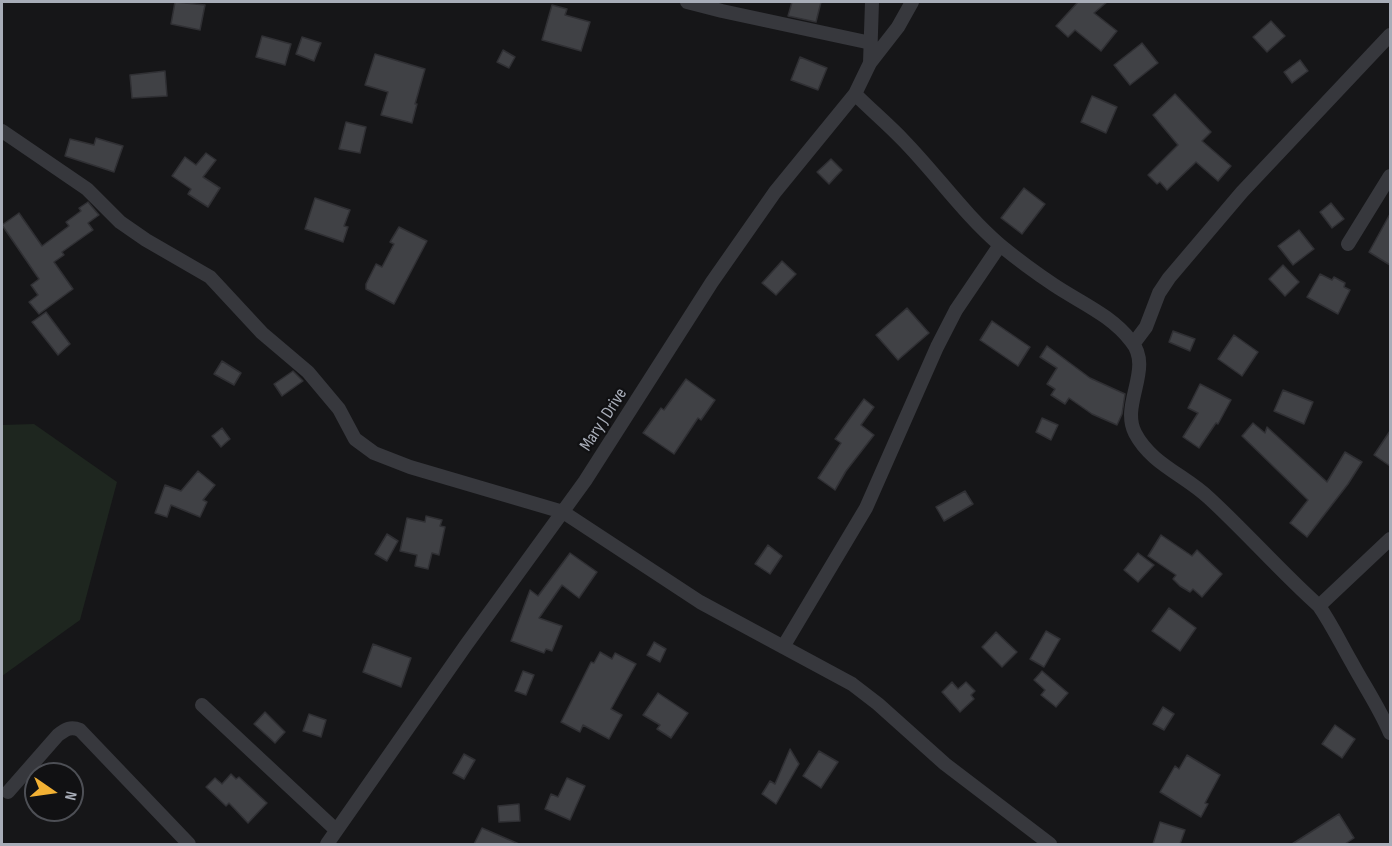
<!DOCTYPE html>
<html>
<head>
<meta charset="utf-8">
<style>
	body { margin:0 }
	#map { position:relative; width:1392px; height:846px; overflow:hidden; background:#161618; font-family:"Sofia Sans Condensed",sans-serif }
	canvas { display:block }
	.frame { position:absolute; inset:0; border:3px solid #a8adb8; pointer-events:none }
	.north { position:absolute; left:24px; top:762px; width:60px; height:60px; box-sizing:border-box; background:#111113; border:2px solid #4d4f55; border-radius:50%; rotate:103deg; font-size:16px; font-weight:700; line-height:24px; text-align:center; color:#a8adb8 }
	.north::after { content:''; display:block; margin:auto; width:21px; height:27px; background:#f2b134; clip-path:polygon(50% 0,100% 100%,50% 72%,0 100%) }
</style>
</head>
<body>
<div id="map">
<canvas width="1392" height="846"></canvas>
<div class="frame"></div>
<div class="north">N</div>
</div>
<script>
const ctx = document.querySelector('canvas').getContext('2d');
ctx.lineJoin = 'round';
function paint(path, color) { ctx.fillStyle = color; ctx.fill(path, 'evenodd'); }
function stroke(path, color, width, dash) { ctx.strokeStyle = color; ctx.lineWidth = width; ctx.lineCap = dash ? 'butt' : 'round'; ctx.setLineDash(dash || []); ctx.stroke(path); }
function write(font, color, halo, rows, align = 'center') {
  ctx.font = font + ' "Sofia Sans Condensed",sans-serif'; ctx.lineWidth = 4.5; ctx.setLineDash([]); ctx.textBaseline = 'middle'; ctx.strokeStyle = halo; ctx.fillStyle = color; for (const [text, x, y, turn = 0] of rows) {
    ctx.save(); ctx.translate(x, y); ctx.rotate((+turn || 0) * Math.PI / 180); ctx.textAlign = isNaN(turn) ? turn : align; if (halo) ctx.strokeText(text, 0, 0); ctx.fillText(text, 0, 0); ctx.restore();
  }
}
const green = new Path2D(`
	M 34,424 L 117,482 L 80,620 L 2,676 L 2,425 Z`);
const building = new Path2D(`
	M 175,2 L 205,5 L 200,30 L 171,24 Z
	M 792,2 L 821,2 L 816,22 L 788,16 Z
	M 1078,2 L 1107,2 L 1094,13 L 1117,31 L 1101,51 L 1075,30 L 1068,37 L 1056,26 Z
	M 552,5 L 567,9 L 565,15 L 590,22 L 581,51 L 542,40 Z
	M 1271,21 L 1285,36 L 1267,52 L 1253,37 Z
	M 262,36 L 291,44 L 285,65 L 256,57 Z
	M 302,37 L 321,43 L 314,61 L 296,54 Z
	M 1142,43 L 1158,63 L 1130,85 L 1114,65 Z
	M 503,50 L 515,57 L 509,68 L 497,62 Z
	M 375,54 L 425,69 L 415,104 L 417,104 L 412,123 L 381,115 L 388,92 L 365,85 Z
	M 800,57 L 827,68 L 818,90 L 791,80 Z
	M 1300,60 L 1308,71 L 1292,83 L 1284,72 Z
	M 165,71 L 167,96 L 132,98 L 130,75 Z
	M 1175,94 L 1211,132 L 1202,141 L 1231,166 L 1218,181 L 1196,162 L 1167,190 L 1160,182 L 1157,184 L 1148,175 L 1178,145 L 1153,115 Z
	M 1092,96 L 1117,107 L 1106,133 L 1081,122 Z
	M 346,122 L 366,127 L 360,153 L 339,149 Z
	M 96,138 L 123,146 L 114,172 L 65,156 L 70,139 L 94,145 Z
	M 206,153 L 216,160 L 203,177 L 220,188 L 208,207 L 188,194 L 191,189 L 172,176 L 185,157 L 196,165 Z
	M 831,159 L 842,170 L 829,184 L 817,172 Z
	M 1024,188 L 1045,204 L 1022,234 L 1001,218 Z
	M 315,198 L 350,210 L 344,226 L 348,227 L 343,242 L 305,229 Z
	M 88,202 L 99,215 L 88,223 L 93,230 L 62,252 L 64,255 L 54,262 L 73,289 L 39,314 L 29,302 L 38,295 L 31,285 L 39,279 L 2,225 L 19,213 L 42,246 L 69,226 L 66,222 L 81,211 L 79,208 Z
	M 1331,203 L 1344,219 L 1332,228 L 1320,212 Z
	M 1390,214 L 1390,265 L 1369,252 Z
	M 399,227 L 427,241 L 394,304 L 366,289 L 366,284 L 376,264 L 382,267 L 394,244 L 390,242 Z
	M 1299,230 L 1314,249 L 1293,265 L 1278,246 Z
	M 782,261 L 796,274 L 776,295 L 762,283 Z
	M 1283,265 L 1299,282 L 1285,296 L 1269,279 Z
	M 1320,274 L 1332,280 L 1334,277 L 1345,283 L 1344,287 L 1350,290 L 1338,314 L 1307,297 Z
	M 907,308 L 929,333 L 898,360 L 876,335 Z
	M 46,312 L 70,344 L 58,355 L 32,322 Z
	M 992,321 L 1030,347 L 1018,366 L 980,340 Z
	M 1173,331 L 1195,339 L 1190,351 L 1169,342 Z
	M 1234,335 L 1258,352 L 1242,376 L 1218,359 Z
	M 1047,346 L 1090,378 L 1125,394 L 1122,414 L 1117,425 L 1092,414 L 1069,398 L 1065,404 L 1051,395 L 1055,389 L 1047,384 L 1057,368 L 1040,357 Z
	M 222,361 L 241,373 L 234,385 L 214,374 Z
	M 293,371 L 303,381 L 282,396 L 274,384 Z
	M 686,379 L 715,400 L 701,420 L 698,418 L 674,454 L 643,433 L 661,408 L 664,410 Z
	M 1200,384 L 1231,400 L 1218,424 L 1216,423 L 1199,448 L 1183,437 L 1198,413 L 1188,408 Z
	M 1283,390 L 1313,402 L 1304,424 L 1274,411 Z
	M 864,399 L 874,407 L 861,425 L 874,435 L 846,471 L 835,490 L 818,478 L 841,443 L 835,439 Z
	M 1042,418 L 1058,425 L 1051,440 L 1036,432 Z
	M 1253,423 L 1265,433 L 1267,427 L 1327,482 L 1345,452 L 1362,462 L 1348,484 L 1307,537 L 1290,523 L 1308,500 L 1242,436 Z
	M 222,428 L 230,439 L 221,447 L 212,436 Z
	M 1390,431 L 1390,466 L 1374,455 Z
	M 198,471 L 215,485 L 203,500 L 207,502 L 200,517 L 171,505 L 167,517 L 155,513 L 165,485 L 181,491 Z
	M 965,491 L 973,504 L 944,521 L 936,507 Z
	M 426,516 L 442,520 L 440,526 L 445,527 L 439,555 L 432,553 L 428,569 L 415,566 L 417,555 L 400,551 L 407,518 L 425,522 Z
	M 387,534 L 398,541 L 387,561 L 375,554 Z
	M 1161,535 L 1192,556 L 1197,550 L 1222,574 L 1202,597 L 1193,589 L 1190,592 L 1180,586 L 1173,579 L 1176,575 L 1148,556 Z
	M 768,545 L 782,556 L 770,574 L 755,564 Z
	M 570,553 L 597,572 L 579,598 L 562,585 L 539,618 L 562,626 L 552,651 L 546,649 L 544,653 L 511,641 L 530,590 L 538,596 Z
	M 1138,553 L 1154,565 L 1138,582 L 1124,570 Z
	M 1169,608 L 1196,628 L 1180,651 L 1152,631 Z
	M 1046,631 L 1060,639 L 1044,667 L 1030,659 Z
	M 996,632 L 1017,652 L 1002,667 L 982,647 Z
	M 654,642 L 666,649 L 660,662 L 647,655 Z
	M 373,644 L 411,658 L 401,687 L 363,672 Z
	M 600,652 L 612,659 L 615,653 L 636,664 L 611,709 L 622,715 L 609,739 L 583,725 L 580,732 L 561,722 L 591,662 L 594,663 Z
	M 523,671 L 534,675 L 526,695 L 515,691 Z
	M 1042,671 L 1068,693 L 1056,707 L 1041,695 L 1045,690 L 1034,680 Z
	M 952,682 L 958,689 L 966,682 L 975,691 L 971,695 L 974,699 L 960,712 L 942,692 Z
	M 658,693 L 688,713 L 671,738 L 657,729 L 660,725 L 643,715 Z
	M 1163,707 L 1174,714 L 1164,730 L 1153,724 Z
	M 265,712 L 285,732 L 275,743 L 254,724 Z
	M 309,714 L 326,720 L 321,737 L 303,731 Z
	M 1335,725 L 1355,739 L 1342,758 L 1322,744 Z
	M 790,749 L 799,764 L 776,804 L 762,794 L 770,781 L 775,784 Z
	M 819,751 L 838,762 L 821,788 L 803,776 Z
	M 464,754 L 475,760 L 464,779 L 453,773 Z
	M 1187,755 L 1220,775 L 1205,803 L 1208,804 L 1201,817 L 1160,792 L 1175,766 L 1179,769 Z
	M 231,774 L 236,779 L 239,777 L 267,803 L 248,823 L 229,803 L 226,806 L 206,787 L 215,778 L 222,784 Z
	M 567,778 L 585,786 L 570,820 L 545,809 L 551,794 L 558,797 Z
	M 519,804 L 520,821 L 499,822 L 498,806 Z
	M 1339,814 L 1354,838 L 1345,844 L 1292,844 Z
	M 1160,822 L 1185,830 L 1180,844 L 1153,844 Z
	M 482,828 L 519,844 L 474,844 Z`);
const street = new Path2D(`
	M 687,2 L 722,11 L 871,43
	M 870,63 L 898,27 L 912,2
	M 855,94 C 871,110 889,125 904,141 C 937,175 964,214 1000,245 C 1017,259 1036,273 1054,285 C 1081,303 1111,315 1131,341 C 1154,368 1120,404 1135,433 C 1151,464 1185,475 1209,498 C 1247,533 1281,572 1319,606 C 1332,625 1341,644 1352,663 C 1365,687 1380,709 1390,733
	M 2,131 L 87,189 L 120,222 L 146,240 L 210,277 L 262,333 L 308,372 L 339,409 L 355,439 L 374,453 L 410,467 L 563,512 L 700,602 L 852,684 L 878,704 L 945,764 L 1050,844
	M 1348,244 L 1390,176
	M 1134,343 L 1146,327 L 1159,293 L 1169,278 L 1242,192 L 1390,35
	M 1319,606 L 1390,539
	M 783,647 L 866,508 L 937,347 L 956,310 L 1000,245
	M 202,705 L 336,830
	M 8,792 L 58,735 C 66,729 71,726 80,730 L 189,844
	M 327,844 L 466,645 L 585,481 L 712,282 L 775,192 L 855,94 L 870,63 L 872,2`);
const streetNames = [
	["Mary J Drive",604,420,-57]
];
paint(green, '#1e261f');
paint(building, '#404145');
stroke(building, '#303034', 1.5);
stroke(street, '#37383d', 14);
write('18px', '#a8adb8', '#111113', streetNames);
</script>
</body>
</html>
